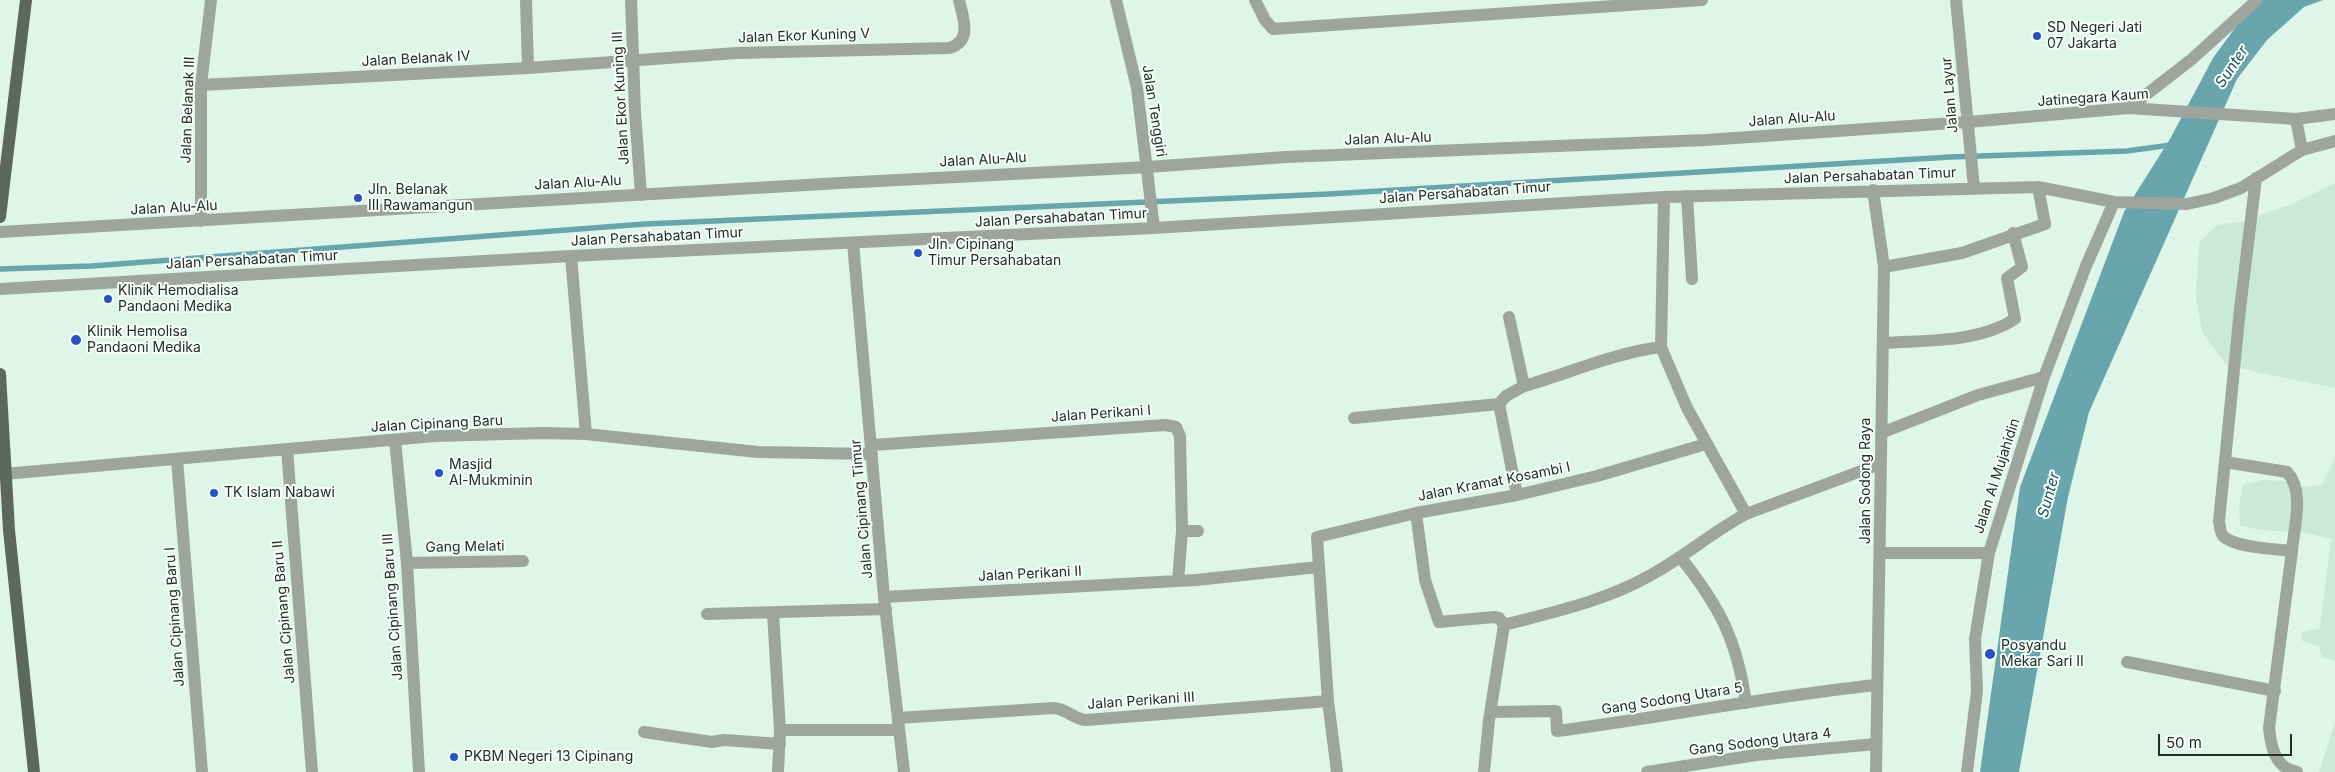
<!DOCTYPE html>
<html>
<head>
<meta charset="utf-8">
<style>
	body { margin:0 }
	#map { position:relative; width:2335px; height:772px; overflow:hidden; background:#def5e9; font-family:Inter,sans-serif }
	canvas { display:block }
	.scale { position:absolute; left:2158px; top:734px; width:134px; height:22px; box-sizing:border-box; border:2px solid #252d29; border-top:0; padding-left:6px; font-size:15px; line-height:18px; white-space:nowrap; color:#252d29; -webkit-text-stroke:4px #f5fef9; paint-order:stroke }
</style>
</head>
<body>
<div id="map">
<canvas width="2335" height="772"></canvas>
<div class="scale">50 m</div>
</div>
<script>
const ctx = document.querySelector('canvas').getContext('2d');
ctx.lineJoin = 'round';
function paint(path, color) { ctx.fillStyle = color; ctx.fill(path, 'evenodd'); }
function stroke(path, color, width, dash) { ctx.strokeStyle = color; ctx.lineWidth = width; ctx.lineCap = dash ? 'butt' : 'round'; ctx.setLineDash(dash || []); ctx.stroke(path); }
function write(font, color, halo, rows, align = 'center') {
  ctx.font = font + ' Inter,sans-serif'; ctx.lineWidth = 4; ctx.setLineDash([]); ctx.textBaseline = 'middle'; ctx.strokeStyle = halo; ctx.fillStyle = color; for (const [text, x, y, turn = 0] of rows) {
    ctx.save(); ctx.translate(x, y); ctx.rotate((+turn || 0) * Math.PI / 180); ctx.textAlign = isNaN(turn) ? turn : align; if (halo) ctx.strokeText(text, 0, 0); ctx.fillText(text, 0, 0); ctx.restore();
  }
}
const built = new Path2D(`
	M 2335,183 L 2335,388 L 2256,372 L 2225,363 L 2202,332 L 2196,296 L 2199,243 L 2217,225 L 2244,221 L 2292,204 Z
	M 2335,458 L 2335,661 L 2322,657 L 2319,646 L 2302,641 L 2301,632 L 2320,628 L 2331,539 L 2306,533 L 2261,530 L 2240,526 L 2239,506 L 2243,485 L 2262,480 L 2283,481 L 2306,487 L 2322,485 Z
	M 2335,722 L 2335,772 L 2319,772 Z`);
const water = new Path2D(`
	M 2260,0 L 2323,0 L 2304,7 L 2267,40 L 2237,79 L 2089,412 L 2068,497 L 2019,772 L 1980,772 L 2020,487 L 2124,212 L 2170,139 L 2213,58 L 2249,9 Z`);
const stream = new Path2D(`
	M 0,269 L 92,266 L 645,224 L 1329,194 L 1951,157 L 2127,151 L 2171,145`);
const minor = new Path2D(`
	M 526,0 L 528,68
	M 631,0 L 635,112 L 641,195
	M 1116,0 L 1137,88 L 1154,228
	M 1255,0 L 1265,20 L 1273,29 L 1702,0
	M 1956,0 L 1974,188
	M 201,85 L 528,68 L 737,53 L 949,48 C 973,41 963,18 959,0
	M 2129,108 L 2192,59 L 2257,0
	M 2296,119 L 2302,150
	M 2256,178 L 2240,309 L 2219,521 C 2220,526 2220,532 2223,536 C 2235,548 2276,549 2292,551 L 2269,728 C 2271,747 2275,768 2297,772
	M 1873,190 L 1884,267 L 1876,772
	M 1687,196 L 1692,279
	M 1664,197 L 1661,347 L 1687,408 L 1746,514
	M 201,221 L 201,85 L 211,0
	M 0,232 L 840,183 L 1148,167 L 1286,157 L 1706,140 L 1968,122 L 2129,108 L 2296,119 L 2335,114
	M 853,243 L 884,597 L 904,772
	M 571,256 L 586,434
	M 1884,267 L 1962,253 L 2045,224 L 2038,187
	M 0,289 L 571,256 L 1154,228 L 1664,197 L 2038,187 L 2114,202 L 2187,204 L 2214,198 L 2241,188 L 2302,150 L 2335,141
	M 1509,317 L 1524,386 L 1506,396 L 1499,404 L 1517,495
	M 1884,343 C 1926,340 1978,343 2015,319 L 2007,278 L 2022,267 L 2013,233
	M 1524,386 C 1570,373 1614,353 1661,347
	M 1354,418 L 1499,404
	M 1881,433 L 1978,395 L 2044,377
	M 395,440 L 407,563 L 419,772
	M 872,445 L 1165,425 L 1176,427 L 1180,436 L 1182,531 L 1178,581
	M 287,449 L 312,772
	M 177,459 L 202,772
	M 2225,462 L 2287,472 C 2305,491 2294,527 2292,551
	M 4,474 L 435,436 L 543,433 L 586,434 L 758,452 L 872,454
	M 1416,513 L 1425,580 L 1439,622 L 1494,617 L 1499,618 L 1504,625
	M 1182,531 L 1198,531
	M 1881,553 L 1989,553
	M 1681,558 C 1720,607 1737,640 1746,703
	M 407,563 L 523,561
	M 884,597 L 1196,580 L 1318,567
	M 773,613 L 780,730 L 778,772
	M 707,614 L 886,609
	M 2127,662 L 2275,691
	M 1491,712 L 1556,711 L 1557,731 C 1664,717 1770,696 1877,685
	M 898,718 L 1054,708 C 1067,709 1073,719 1086,720 L 1328,701
	M 780,730 L 899,730
	M 644,732 L 712,742 L 724,740 L 780,744
	M 1337,772 L 1328,701 L 1317,537 L 1416,513 L 1517,495 L 1597,476 L 1706,444
	M 1484,772 L 1489,720 L 1504,625 C 1553,612 1605,601 1649,576 C 1683,558 1712,532 1746,514 L 1880,464
	M 1647,772 L 1756,755 L 1876,744
	M 1967,772 L 1977,691 L 1975,639 L 1989,553 L 2044,377 L 2086,266 L 2114,202`);
const major = new Path2D(`
	M 0,217 L 26,0
	M 0,374 L 9,530 L 34,772`);
const markers = [
	[2037,36,5,"#2b51c0"],
	[358,198,5,"#2b51c0"],
	[918,253,5,"#2b51c0"],
	[108,299,5,"#2b51c0"],
	[76,340,6,"#2b51c0"],
	[439,473,5,"#2b51c0"],
	[214,493,5,"#2b51c0"],
	[1990,654,6,"#2b51c0"],
	[454,757,5,"#2b51c0"]
];
const poiNames = [
	["SD Negeri Jati",2047,28],
	["07 Jakarta",2047,44],
	["Jln. Belanak",368,190],
	["III Rawamangun",368,206],
	["Jln. Cipinang",928,245],
	["Timur Persahabatan",928,261],
	["Klinik Hemodialisa",118,291],
	["Pandaoni Medika",118,307],
	["Klinik Hemolisa",87,332],
	["Pandaoni Medika",87,348],
	["Masjid",449,465],
	["Al-Mukminin",449,481],
	["TK Islam Nabawi",224,493],
	["Posyandu",2001,646],
	["Mekar Sari II",2001,662],
	["PKBM Negeri 13 Cipinang",464,757]
];
const streetNames = [
	["Jalan Ekor Kuning V",804,36,-2],
	["Jalan Belanak IV",416,59,-3],
	["Jalan Layur",1950,95,-95],
	["Jalan Ekor Kuning III",621,98,-93],
	["Jatinegara Kaum",2093,98,-4],
	["Jalan Belanak III",188,110,-88],
	["Jalan Tenggiri",1154,111,81],
	["Jalan Alu-Alu",1792,119,-4],
	["Jalan Alu-Alu",1388,139,-2],
	["Jalan Alu-Alu",983,160,-3],
	["Jalan Persahabatan Timur",1870,176,-2],
	["Jalan Alu-Alu",578,183,-3],
	["Jalan Persahabatan Timur",1465,193,-4],
	["Jalan Alu-Alu",174,208,-3],
	["Jalan Persahabatan Timur",1061,218,-3],
	["Jalan Persahabatan Timur",657,237,-3],
	["Jalan Persahabatan Timur",252,260,-3],
	["Jalan Perikani I",1101,414,-4],
	["Jalan Cipinang Baru",437,424,-3],
	["Jalan Al Mujahidin",1997,476,-72],
	["Jalan Sodong Raya",1866,481,-90],
	["Jalan Kramat Kosambi I",1494,482,-11],
	["Jalan Cipinang Timur",862,509,-95],
	["Gang Melati",465,547,-1],
	["Jalan Perikani II",1030,574,-3],
	["Jalan Cipinang Baru III",393,607,-94],
	["Jalan Cipinang Baru II",284,612,-95],
	["Jalan Cipinang Baru I",175,617,-94],
	["Gang Sodong Utara 5",1672,699,-9],
	["Jalan Perikani III",1141,701,-4],
	["Gang Sodong Utara 4",1760,742,-7]
];
const waterNames = [
	["Sunter",2232,67,-56],
	["Sunter",2049,495,-75]
];
paint(built, '#cbe9da');
paint(water, '#69a5ac');
stroke(stream, '#69a5ac', 5.5);
stroke(minor, '#9ea59e', 12);
stroke(major, '#5c685c', 12);
for (const [x, y, r, color] of markers) { const dot = new Path2D(); dot.arc(x, y, r, 0, 2 * Math.PI); ctx.fillStyle = color; ctx.fill(dot); stroke(dot, '#f5fef9', 2); }
write('14px', '#252d29', '#f5fef9', poiNames, 'left');
write('14px', '#252d29', '#f5fef9', streetNames);
write('italic 15px', '#1c5157', '#f5fef9', waterNames);
</script>
</body>
</html>
